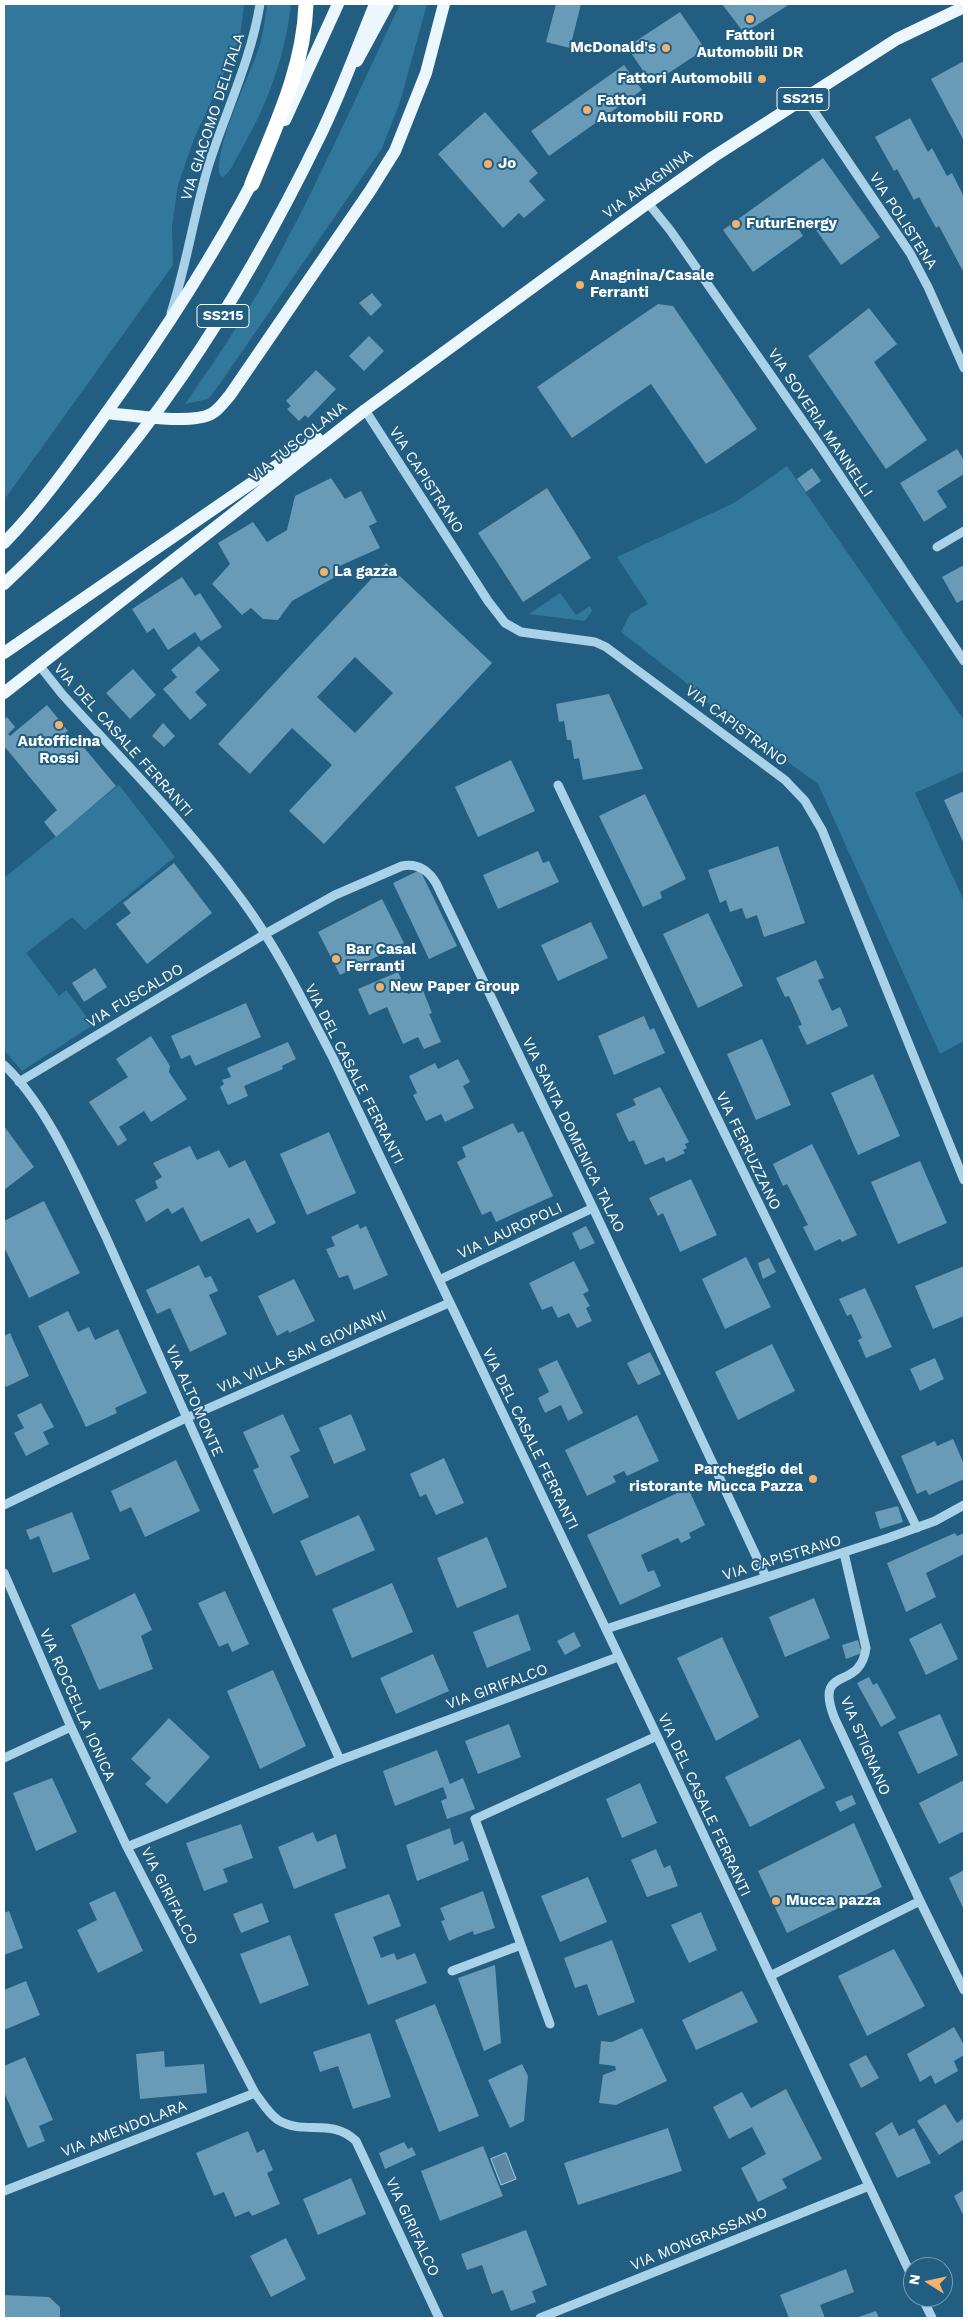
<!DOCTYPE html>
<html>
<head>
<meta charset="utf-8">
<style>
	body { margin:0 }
	#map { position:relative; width:968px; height:2322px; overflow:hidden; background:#225e81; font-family:"Work Sans",sans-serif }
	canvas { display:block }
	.frame { position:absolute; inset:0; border:5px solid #fff; pointer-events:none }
	.north { position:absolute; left:903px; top:2257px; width:50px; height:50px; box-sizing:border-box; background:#225e81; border:1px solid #7a9eb3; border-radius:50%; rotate:280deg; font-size:14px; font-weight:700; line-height:20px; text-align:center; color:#fff }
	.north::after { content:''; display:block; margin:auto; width:18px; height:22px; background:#f3b16b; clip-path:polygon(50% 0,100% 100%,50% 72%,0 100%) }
</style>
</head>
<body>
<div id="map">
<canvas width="968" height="2322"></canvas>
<div class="frame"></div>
<div class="north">N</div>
</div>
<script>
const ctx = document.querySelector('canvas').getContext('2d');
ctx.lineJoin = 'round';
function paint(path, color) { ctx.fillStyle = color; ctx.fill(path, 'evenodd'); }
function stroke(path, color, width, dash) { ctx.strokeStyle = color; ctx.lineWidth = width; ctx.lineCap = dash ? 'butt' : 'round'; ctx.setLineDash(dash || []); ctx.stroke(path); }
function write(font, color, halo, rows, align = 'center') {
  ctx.font = font + ' "Work Sans",sans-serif'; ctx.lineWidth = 4; ctx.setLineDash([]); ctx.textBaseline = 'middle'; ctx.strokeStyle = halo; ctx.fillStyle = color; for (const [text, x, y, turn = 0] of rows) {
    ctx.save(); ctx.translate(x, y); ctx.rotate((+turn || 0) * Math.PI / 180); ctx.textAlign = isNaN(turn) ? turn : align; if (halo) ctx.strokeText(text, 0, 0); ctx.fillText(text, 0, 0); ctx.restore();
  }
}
const green = new Path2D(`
	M 4,4 L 244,4 L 240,38 L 194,139 L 178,185 L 172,226 L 173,265 L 4,500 Z
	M 267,4 L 291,4 C 285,57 267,106 240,152 C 235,160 231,172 223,177 L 220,175 C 213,151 248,79 257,53 C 263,37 265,21 267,4 Z
	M 400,4 L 427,4 L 400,102 L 382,148 L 219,385 L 208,399 L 185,404 C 210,368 235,331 258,293 C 311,200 354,101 400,4 Z
	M 787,466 L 964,720 L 964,771 L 915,793 L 964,901 L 964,1041 L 940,1054 L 818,784 L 705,701 L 684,681 L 621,632 L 630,614 L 648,604 L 617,557 L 734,503 Z
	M 560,593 L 576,615 L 590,606 L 592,611 L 585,621 L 529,614 Z
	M 119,785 L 175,857 L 85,930 L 72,917 L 26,953 L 59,996 L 66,990 L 93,1025 L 22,1071 L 4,1050 L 4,878 Z`);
const water = new Path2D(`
	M 506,2153 L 516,2179 L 501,2185 L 491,2159 Z`);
const building = new Path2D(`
	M 556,4 L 581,4 L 570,48 L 546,42 Z
	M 722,4 L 790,4 L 744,33 Z
	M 680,12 L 705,49 L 652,84 L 627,47 Z
	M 964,61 L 964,141 L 931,79 Z
	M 624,65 L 642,90 L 549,156 L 531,131 Z
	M 485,112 L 538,173 L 529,181 L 545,200 L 524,218 L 519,213 L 503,228 L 438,154 Z
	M 910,118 L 928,152 L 932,148 L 947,176 L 952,173 L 964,197 L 964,273 L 939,226 L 936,228 L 919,197 L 914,200 L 897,169 L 894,171 L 875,137 Z
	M 823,158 L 880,237 L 841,265 L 809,220 L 798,228 L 803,236 L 753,272 L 723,230 Z
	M 372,293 L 382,305 L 371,316 L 359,303 Z
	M 658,304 L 673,306 L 757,429 L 706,464 L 651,384 L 572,438 L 537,387 Z
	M 869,308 L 897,344 L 874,362 L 927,440 L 886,469 L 808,356 Z
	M 369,336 L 384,351 L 364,371 L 349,356 Z
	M 316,370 L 336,389 L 308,418 L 305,415 L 299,421 L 287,409 L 291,406 L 286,401 Z
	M 957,449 L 964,460 L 964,474 L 937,491 L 947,507 L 924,522 L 900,483 Z
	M 812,468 L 821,481 L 806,492 L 797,479 Z
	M 331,478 L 345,499 L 361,491 L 377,522 L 369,526 L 380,548 L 335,568 L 337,576 L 292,601 L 278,620 L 263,619 L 251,608 L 242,615 L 212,584 L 230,564 L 218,543 L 253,522 L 267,542 L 287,530 L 295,496 Z
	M 547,488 L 591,558 L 523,602 L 478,533 Z
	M 386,563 L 492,663 L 324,844 L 289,811 L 332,765 L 292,728 L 250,774 L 218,744 ZM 355,657 L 393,693 L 355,733 L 317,697 Z
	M 964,565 L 964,599 L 957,603 L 942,577 Z
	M 182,577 L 195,596 L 200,593 L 222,627 L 201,641 L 195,632 L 168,650 L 154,628 L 147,633 L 132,609 Z
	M 199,646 L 220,670 L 195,692 L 207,705 L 190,720 L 163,689 L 177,677 L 171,670 Z
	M 133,669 L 156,695 L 130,719 L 106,693 Z
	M 609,694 L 643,769 L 583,780 L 579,758 L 574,759 L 571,740 L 567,740 L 564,721 L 559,722 L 556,704 Z
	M 47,705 L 68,731 L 65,733 L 77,747 L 81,744 L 116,786 L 56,837 L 44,822 L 57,810 L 4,746 L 4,720 L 7,717 L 15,727 L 8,734 L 10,736 Z
	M 163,723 L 175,736 L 164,747 L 152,736 Z
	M 511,760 L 535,811 L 478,837 L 455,787 Z
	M 964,791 L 964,844 L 944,800 Z
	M 645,794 L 686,879 L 660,892 L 662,898 L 643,907 L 599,816 Z
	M 778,846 L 805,923 L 764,937 L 757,915 L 746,919 L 742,908 L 730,912 L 726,900 L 720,903 L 708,870 Z
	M 538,851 L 543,863 L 549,861 L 559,882 L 498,909 L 483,875 Z
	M 174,863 L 212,913 L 147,964 L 116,924 L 131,913 L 123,903 Z
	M 420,870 L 457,946 L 429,959 L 393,883 Z
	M 382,899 L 404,943 L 340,975 L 318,932 Z
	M 708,913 L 743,986 L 698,1008 L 663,934 Z
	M 591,922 L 608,958 L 558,981 L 541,945 Z
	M 816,960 L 824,978 L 818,980 L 832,1011 L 840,1007 L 848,1026 L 807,1045 L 798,1026 L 802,1025 L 789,996 L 785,997 L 776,978 Z
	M 95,968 L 107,987 L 84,1002 L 72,983 Z
	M 398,972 L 408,994 L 422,988 L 432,1013 L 429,1014 L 441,1042 L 424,1049 L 418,1037 L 403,1044 L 387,1007 L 369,1015 L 358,989 Z
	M 246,1003 L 261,1037 L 195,1066 L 190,1055 L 181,1059 L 171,1036 Z
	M 644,1016 L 650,1030 L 654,1028 L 665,1053 L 614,1075 L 598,1036 Z
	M 151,1036 L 170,1066 L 169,1072 L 187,1099 L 151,1122 L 144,1111 L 119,1127 L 127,1140 L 118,1146 L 89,1102 L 128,1077 L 116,1059 Z
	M 762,1039 L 791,1105 L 756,1120 L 727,1054 Z
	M 288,1042 L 296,1059 L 282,1066 L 283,1069 L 244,1086 L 248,1096 L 228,1105 L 220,1087 L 224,1084 L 222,1080 L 231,1077 L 227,1068 Z
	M 458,1059 L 470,1082 L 463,1086 L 474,1108 L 445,1122 L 441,1114 L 426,1121 L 413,1095 L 417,1093 L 409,1076 L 435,1063 L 438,1069 Z
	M 873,1074 L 900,1136 L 858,1155 L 831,1093 Z
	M 660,1087 L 689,1142 L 685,1144 L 687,1148 L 683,1150 L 685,1153 L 666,1162 L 664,1157 L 645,1165 L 634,1140 L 629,1142 L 616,1114 L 636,1105 L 633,1099 Z
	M 513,1123 L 518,1133 L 523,1131 L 553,1196 L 496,1222 L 491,1211 L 482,1215 L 457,1162 L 466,1157 L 462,1147 Z
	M 4,1126 L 34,1167 L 4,1190 Z
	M 329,1132 L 356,1193 L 307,1215 L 280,1154 Z
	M 812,1144 L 857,1235 L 842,1242 L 840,1239 L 815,1251 L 803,1227 L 808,1225 L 787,1184 L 783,1186 L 773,1164 Z
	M 190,1146 L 197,1160 L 219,1150 L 229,1168 L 245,1160 L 276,1223 L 257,1233 L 249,1218 L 201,1242 L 183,1207 L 172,1214 L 168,1208 L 146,1222 L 135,1200 L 158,1188 L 155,1181 L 162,1177 L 153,1163 Z
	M 920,1161 L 947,1223 L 898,1244 L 871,1182 Z
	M 691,1179 L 717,1235 L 680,1252 L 663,1213 L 658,1216 L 649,1198 Z
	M 44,1201 L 80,1273 L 29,1298 L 4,1247 L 4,1221 Z
	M 358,1224 L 360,1229 L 366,1226 L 388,1275 L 354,1290 L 348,1275 L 339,1278 L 326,1249 L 335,1246 L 331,1237 Z
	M 586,1226 L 595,1243 L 580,1250 L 572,1233 Z
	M 746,1257 L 771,1307 L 725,1329 L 702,1279 Z
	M 769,1258 L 776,1272 L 763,1279 L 758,1263 Z
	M 574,1261 L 589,1291 L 583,1294 L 590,1306 L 586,1308 L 592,1321 L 577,1328 L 569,1313 L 558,1318 L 552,1306 L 542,1310 L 529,1283 Z
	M 199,1265 L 205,1278 L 211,1276 L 218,1291 L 209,1295 L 227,1334 L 190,1352 L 170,1308 L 157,1314 L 146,1290 Z
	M 964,1266 L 964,1316 L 933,1329 L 915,1286 Z
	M 294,1279 L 315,1321 L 289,1333 L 288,1330 L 277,1336 L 258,1296 Z
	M 865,1288 L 892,1347 L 866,1358 L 858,1340 L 862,1338 L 851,1314 L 847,1316 L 839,1299 Z
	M 68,1311 L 78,1332 L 89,1327 L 95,1340 L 118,1329 L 147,1393 L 115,1408 L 117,1413 L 86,1427 L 38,1326 Z
	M 10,1333 L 29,1376 L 6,1387 L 4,1382 L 4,1336 Z
	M 772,1344 L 795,1391 L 738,1420 L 715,1372 Z
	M 650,1352 L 661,1374 L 638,1385 L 627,1363 Z
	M 935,1358 L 944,1379 L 920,1391 L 910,1369 Z
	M 557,1360 L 583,1413 L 568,1421 L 561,1405 L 545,1413 L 538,1398 L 549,1392 L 538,1369 Z
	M 41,1403 L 54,1427 L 43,1432 L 49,1444 L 26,1456 L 14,1433 L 24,1428 L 17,1415 Z
	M 283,1414 L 300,1451 L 290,1456 L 309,1497 L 273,1514 L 253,1470 L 259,1467 L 243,1432 Z
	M 351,1414 L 366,1450 L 334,1464 L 319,1428 Z
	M 637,1415 L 659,1461 L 627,1476 L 624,1471 L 613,1476 L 616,1482 L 587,1496 L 565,1450 Z
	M 953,1439 L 964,1464 L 964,1479 L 929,1495 L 926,1490 L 917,1494 L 901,1456 L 935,1441 L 937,1446 Z
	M 444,1458 L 464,1503 L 436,1515 L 426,1494 L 420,1497 L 410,1474 Z
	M 176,1460 L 200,1511 L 145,1537 L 131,1507 L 120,1512 L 111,1491 Z
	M 688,1488 L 705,1525 L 689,1533 L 691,1538 L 681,1543 L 678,1538 L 641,1555 L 648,1572 L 654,1570 L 661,1586 L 620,1605 L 587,1535 Z
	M 898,1506 L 903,1522 L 880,1529 L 875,1512 Z
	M 72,1512 L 90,1559 L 53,1573 L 39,1536 L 30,1540 L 26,1530 Z
	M 359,1515 L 375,1550 L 316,1576 L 300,1541 Z
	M 955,1533 L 957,1536 L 964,1533 L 964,1554 L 926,1573 L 936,1597 L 906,1612 L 887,1563 Z
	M 487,1537 L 507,1587 L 457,1608 L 437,1558 Z
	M 392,1583 L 413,1632 L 352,1658 L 332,1609 Z
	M 225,1591 L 249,1644 L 232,1652 L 228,1643 L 219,1647 L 198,1603 Z
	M 135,1593 L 152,1630 L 141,1636 L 153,1669 L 99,1690 L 71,1625 Z
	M 814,1598 L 830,1638 L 785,1657 L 769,1617 Z
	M 518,1614 L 531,1650 L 487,1668 L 473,1632 Z
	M 941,1623 L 958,1659 L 926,1675 L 909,1639 Z
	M 574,1632 L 581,1646 L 565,1655 L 557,1641 Z
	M 722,1637 L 759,1717 L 716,1741 L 677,1658 Z
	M 858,1640 L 862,1653 L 846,1659 L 842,1645 Z
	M 433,1654 L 449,1691 L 396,1714 L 380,1678 Z
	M 273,1670 L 306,1746 L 260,1769 L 227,1691 Z
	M 869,1677 L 873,1685 L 877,1683 L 896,1718 L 881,1727 L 857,1683 Z
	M 940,1714 L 958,1755 L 918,1774 L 898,1732 Z
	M 169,1718 L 210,1757 L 167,1804 L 145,1784 L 151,1778 L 131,1759 Z
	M 509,1724 L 521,1757 L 478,1774 L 465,1741 Z
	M 800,1739 L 825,1788 L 750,1827 L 725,1777 Z
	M 437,1750 L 450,1784 L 463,1778 L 475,1809 L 447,1819 L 441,1801 L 447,1798 L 443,1787 L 395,1806 L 383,1771 Z
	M 52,1778 L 77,1832 L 36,1851 L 13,1793 Z
	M 964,1780 L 964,1831 L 939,1844 L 919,1803 Z
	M 640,1783 L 657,1823 L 622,1838 L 606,1799 Z
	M 852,1795 L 856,1804 L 840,1812 L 835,1802 Z
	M 854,1823 L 882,1887 L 787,1933 L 758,1871 Z
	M 241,1824 L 253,1858 L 223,1869 L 228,1882 L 204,1891 L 186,1843 Z
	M 450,1828 L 454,1845 L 463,1841 L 469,1860 L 417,1881 L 406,1845 Z
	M 313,1832 L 317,1842 L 336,1834 L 346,1868 L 294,1889 L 278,1847 Z
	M 656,1849 L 664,1868 L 670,1865 L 678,1886 L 647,1897 L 631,1860 Z
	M 964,1870 L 964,1910 L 949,1878 Z
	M 588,1877 L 607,1922 L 560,1942 L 541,1896 Z
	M 115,1891 L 143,1951 L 98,1973 L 77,1930 L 97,1920 L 89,1903 Z
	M 483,1891 L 495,1928 L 474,1935 L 473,1931 L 449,1941 L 441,1921 L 445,1920 L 440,1908 Z
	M 389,1894 L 401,1926 L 373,1937 L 381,1958 L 394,1953 L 397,1960 L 415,1953 L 427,1983 L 368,2005 L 334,1914 Z
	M 262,1903 L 269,1922 L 241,1933 L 233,1914 Z
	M 9,1911 L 23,1948 L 4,1955 L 4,1913 Z
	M 701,1912 L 717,1950 L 689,1963 L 671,1925 Z
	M 290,1935 L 309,1985 L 260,2004 L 240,1954 Z
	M 612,1940 L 635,2002 L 598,2016 L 587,1984 L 575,1988 L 564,1958 Z
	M 894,1949 L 925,2006 L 867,2036 L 838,1976 Z
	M 495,1965 L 501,2043 L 484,2051 L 458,1978 Z
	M 26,1981 L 40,2015 L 4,2030 L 4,1990 Z
	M 742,1991 L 758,2022 L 696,2050 L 682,2020 Z
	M 435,2004 L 479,2116 L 439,2132 L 395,2020 Z
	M 954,2027 L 964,2045 L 964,2055 L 954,2061 L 958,2071 L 935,2084 L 931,2075 L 920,2082 L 907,2054 Z
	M 642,2028 L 667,2081 L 616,2105 L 599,2103 L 603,2075 L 616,2070 L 615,2066 L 599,2064 L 601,2041 L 612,2042 Z
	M 370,2033 L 391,2097 L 353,2109 L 338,2066 L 320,2072 L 313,2052 Z
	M 164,2051 L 165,2067 L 204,2064 L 207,2093 L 140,2099 L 136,2054 Z
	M 866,2055 L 879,2078 L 861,2088 L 849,2064 Z
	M 25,2057 L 53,2120 L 39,2126 L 45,2141 L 28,2148 L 4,2092 L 4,2066 Z
	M 522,2064 L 528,2076 L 524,2121 L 510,2128 L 488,2080 Z
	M 786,2089 L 822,2159 L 782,2179 L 787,2188 L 758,2202 L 741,2168 L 766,2154 L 752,2127 L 729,2139 L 713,2107 L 742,2092 L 751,2108 Z
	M 945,2104 L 957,2123 L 964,2118 L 964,2139 L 939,2155 L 917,2121 Z
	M 892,2122 L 899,2136 L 914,2128 L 931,2163 L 897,2178 L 875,2133 Z
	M 668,2128 L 682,2171 L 578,2205 L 564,2163 Z
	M 248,2131 L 257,2153 L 264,2149 L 273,2170 L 267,2173 L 280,2204 L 252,2216 L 249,2211 L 235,2217 L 224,2192 L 214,2196 L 196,2153 Z
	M 404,2142 L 408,2149 L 412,2147 L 416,2155 L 385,2169 L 379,2153 Z
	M 483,2146 L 503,2196 L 440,2221 L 421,2171 Z
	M 351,2178 L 366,2214 L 318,2235 L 303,2199 Z
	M 964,2190 L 964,2217 L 954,2196 Z
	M 526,2230 L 547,2285 L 532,2291 L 536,2302 L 511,2311 L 503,2290 L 492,2294 L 482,2265 L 467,2270 L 461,2254 Z
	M 286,2238 L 306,2279 L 271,2297 L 250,2256 Z
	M 846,2269 L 854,2292 L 820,2305 L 825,2318 L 789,2318 L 780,2295 Z
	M 4,2295 L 49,2297 L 60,2307 L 60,2318 L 4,2318 Z
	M 876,2311 L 879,2318 L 855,2318 Z`);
const minor = new Path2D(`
	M 805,98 L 910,253 L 928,287 L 964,368
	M 648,203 L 670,230 L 823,450 L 964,661
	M 171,313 C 187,264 194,213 209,164 C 226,111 251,60 260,4
	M 365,410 L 488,601 L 505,623 L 521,632 L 595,642 L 606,647 L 785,780 L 805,801 L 822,830 L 964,1180
	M 937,547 L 964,531
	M 39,665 L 62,694 C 123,761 188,826 242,900 C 278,949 305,1005 333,1058 L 657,1736 L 913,2279
	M 558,785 L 701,1085 L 917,1528
	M 4,1065 C 48,1106 80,1183 106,1237 L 340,1760
	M 19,1082 L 265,934 L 335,895 L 402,866 C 418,863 428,870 436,883 L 593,1208 L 766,1577
	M 439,1280 L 593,1208
	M 4,1505 L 186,1418 L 449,1303
	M 844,1553 L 866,1648 C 860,1693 814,1663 834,1717 L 920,1901 L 964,1990
	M 4,1573 L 71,1727 L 127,1847 L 255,2093 C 262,2102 268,2113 278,2120 C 304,2136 331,2117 356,2141 L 439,2318
	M 606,1629 L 888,1538 L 935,1521 L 964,1505
	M 4,1758 L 71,1727
	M 127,1847 L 340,1760 L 618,1657
	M 452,1971 L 521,1945
	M 770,1976 L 920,1901
	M 550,2024 L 475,1819 L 657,1736
	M 4,2191 L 255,2093
	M 922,2297 L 932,2318
	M 540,2318 L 869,2186`);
const major = new Path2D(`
	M 357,61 L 388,4
	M 285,120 L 338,4
	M 106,413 C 130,415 191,425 211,414 C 219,410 224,402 230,395 L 370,191 L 395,151 L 426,73 L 444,4
	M 4,543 C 43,503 74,458 107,412 C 161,337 213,257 256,175
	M 4,653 L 317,438
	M 4,693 L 365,410 L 648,203 L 713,157 L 897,39 L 964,7`);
const highway = new Path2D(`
	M 252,184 C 276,125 304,68 306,4`);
const majorBridge = new Path2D(`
	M 4,584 C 140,458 239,303 320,136 C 341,93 357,48 375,4`);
const markers = [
	[750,19,5,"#f3b16b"],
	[666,48,5,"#f3b16b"],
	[762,79,5,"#f3b16b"],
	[587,110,5,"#f3b16b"],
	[488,164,5,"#f3b16b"],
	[736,224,5,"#f3b16b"],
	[580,285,5,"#f3b16b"],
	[324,572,5,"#f3b16b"],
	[59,725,5,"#f3b16b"],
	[336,959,5,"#f3b16b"],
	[380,987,5,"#f3b16b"],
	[813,1479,5,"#f3b16b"],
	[776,1901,5,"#f3b16b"]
];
const shields = [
	[803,99,52],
	[223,316,52]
];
const shieldNames = [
	["SS215",803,99],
	["SS215",223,316]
];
const poiNames = [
	["Fattori",750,36,"center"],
	["Automobili DR",750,53,"center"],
	["McDonald's",656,48,"right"],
	["Fattori Automobili",752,79,"right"],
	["Fattori",597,101],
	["Automobili FORD",597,118],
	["Jo",498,164],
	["FuturEnergy",746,224],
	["Anagnina/Casale",590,276],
	["Ferranti",590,293],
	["La gazza",334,572],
	["Autofficina",59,742,"center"],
	["Rossi",59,759,"center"],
	["Bar Casal",346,950],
	["Ferranti",346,967],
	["New Paper Group",390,987],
	["Parcheggio del",803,1470,"right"],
	["ristorante Mucca Pazza",803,1487,"right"],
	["Mucca pazza",786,1901]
];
const streetNames = [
	["VIA GIACOMO DELITALA",213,117,-72],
	["VIA ANAGNINA",648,184,-36],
	["VIA POLISTENA",903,221,57],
	["VIA SOVERIA MANNELLI",820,423,56],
	["VIA TUSCOLANA",298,442,-38],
	["VIA CAPISTRANO",426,480,57],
	["VIA CAPISTRANO",736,726,37],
	["VIA DEL CASALE FERRANTI",123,740,48],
	["VIA FUSCALDO",135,996,-31],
	["VIA DEL CASALE FERRANTI",354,1074,63],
	["VIA SANTA DOMENICA TALAO",573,1135,64],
	["VIA FERRUZZANO",748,1151,64],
	["VIA LAUROPOLI",510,1231,-25],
	["VIA VILLA SAN GIOVANNI",302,1352,-24],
	["VIA ALTOMONTE",194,1401,66],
	["VIA DEL CASALE FERRANTI",530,1439,64],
	["VIA CAPISTRANO",782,1558,-17],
	["VIA GIRIFALCO",497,1687,-20],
	["VIA ROCCELLA IONICA",77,1705,66],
	["VIA STIGNANO",865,1746,67],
	["VIA DEL CASALE FERRANTI",704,1805,65],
	["VIA GIRIFALCO",169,1896,63],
	["VIA AMENDOLARA",124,2129,-21],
	["VIA GIRIFALCO",412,2227,65],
	["VIA MONGRASSANO",699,2239,-22]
];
paint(green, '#32789d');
paint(water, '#5f89a2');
stroke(water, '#9dcfe9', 1);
paint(building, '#679bb7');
stroke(minor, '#a9d1e8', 9);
stroke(major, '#ebf6fd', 12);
stroke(highway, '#fff', 15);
stroke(majorBridge, '#ebf6fd', 12);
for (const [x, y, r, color] of markers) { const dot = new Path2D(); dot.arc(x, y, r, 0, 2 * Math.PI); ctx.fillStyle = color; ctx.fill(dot); stroke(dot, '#225e81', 2); }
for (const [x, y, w] of shields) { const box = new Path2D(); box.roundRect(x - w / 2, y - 11.5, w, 23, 4); ctx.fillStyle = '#225e81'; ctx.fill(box); stroke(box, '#fff', 1); }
write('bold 14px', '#fff', null, shieldNames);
write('bold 15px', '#fff', '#225e81', poiNames, 'left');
write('15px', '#fff', '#225e81', streetNames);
</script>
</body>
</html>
